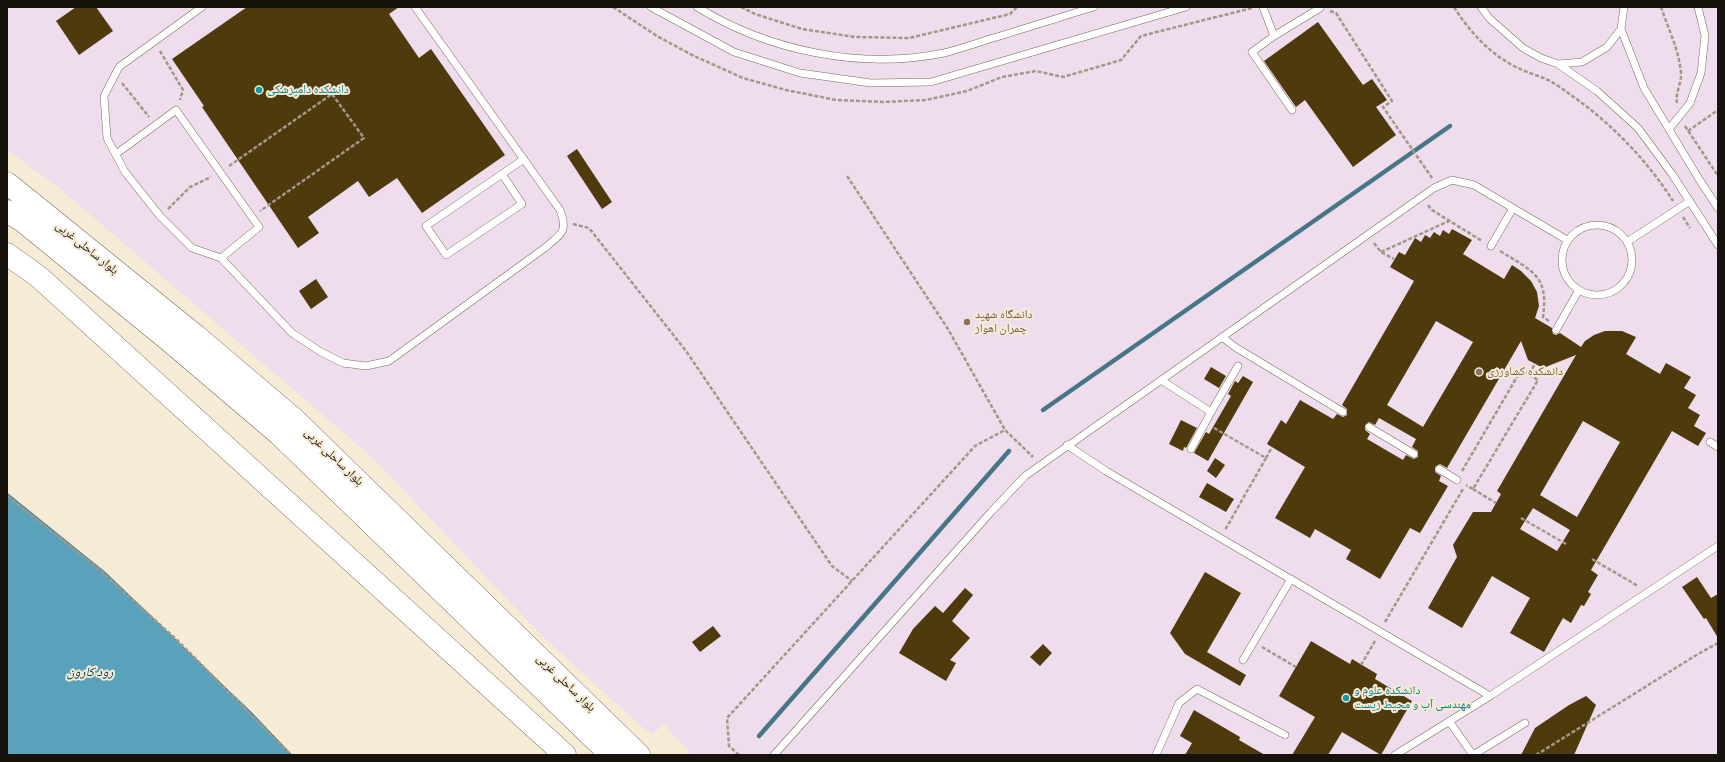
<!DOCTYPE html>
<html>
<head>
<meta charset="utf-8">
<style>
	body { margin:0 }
	#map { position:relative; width:1725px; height:762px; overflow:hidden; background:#f6ebd5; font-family:"PT Sans Narrow",sans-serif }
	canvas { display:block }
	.frame { position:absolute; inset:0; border:8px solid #17130c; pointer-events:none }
</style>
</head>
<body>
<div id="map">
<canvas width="1725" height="762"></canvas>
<div class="frame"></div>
</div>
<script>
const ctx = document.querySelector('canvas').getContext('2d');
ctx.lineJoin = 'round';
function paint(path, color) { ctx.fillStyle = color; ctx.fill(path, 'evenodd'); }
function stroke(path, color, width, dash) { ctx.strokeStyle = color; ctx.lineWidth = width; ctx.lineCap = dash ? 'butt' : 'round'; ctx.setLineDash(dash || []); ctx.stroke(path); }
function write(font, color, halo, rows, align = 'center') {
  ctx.font = font + ' "PT Sans Narrow","Noto Naskh Arabic",sans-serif'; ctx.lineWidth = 4; ctx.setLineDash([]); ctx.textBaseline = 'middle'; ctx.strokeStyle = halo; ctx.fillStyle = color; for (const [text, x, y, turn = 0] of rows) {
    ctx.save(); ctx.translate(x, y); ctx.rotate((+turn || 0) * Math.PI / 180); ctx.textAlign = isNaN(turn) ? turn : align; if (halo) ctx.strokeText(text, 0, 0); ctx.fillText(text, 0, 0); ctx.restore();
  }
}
const education = new Path2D(`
	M 7,7 L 1718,7 L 1718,755 L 692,755 L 664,724 L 651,735 L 542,636 L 373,458 L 58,187 L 7,150 Z`);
const water = new Path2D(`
	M 7,493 L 106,573 L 252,713 L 292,755 L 7,755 Z`);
const stream = new Path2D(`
	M 1043,410 L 1450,126
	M 759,736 L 1009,451`);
const building = new Path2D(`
	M 76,7 L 96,7 L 113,31 L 79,55 L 56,21 Z
	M 247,7 L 399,7 L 389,14 L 419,58 L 431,49 L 505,155 L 422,213 L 397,178 L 369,197 L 358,181 L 308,217 L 319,233 L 298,248 L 202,107 L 204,106 L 172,59 Z
	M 1318,22 L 1363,85 L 1372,79 L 1387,100 L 1376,107 L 1396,135 L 1353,167 L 1305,100 L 1296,107 L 1264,61 Z
	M 577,149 L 612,202 L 602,209 L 567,156 Z
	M 1452,229 L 1472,240 L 1463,254 L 1504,279 L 1512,265 L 1521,271 L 1531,281 L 1537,292 L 1539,306 L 1535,318 L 1552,328 L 1553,334 L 1556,335 L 1560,333 L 1581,347 L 1585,341 L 1594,335 L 1605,331 L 1622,331 L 1636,337 L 1626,354 L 1660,374 L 1666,363 L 1691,377 L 1684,388 L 1696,395 L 1688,408 L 1700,415 L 1694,426 L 1706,433 L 1698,446 L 1672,431 L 1591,570 L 1598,575 L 1588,592 L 1591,594 L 1584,606 L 1581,605 L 1571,623 L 1563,618 L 1544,652 L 1510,633 L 1530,598 L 1492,576 L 1462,628 L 1428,608 L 1457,557 L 1453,545 L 1473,512 L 1491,512 L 1501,494 L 1497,491 L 1576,355 L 1543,368 L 1528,360 L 1521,341 L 1447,468 L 1440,464 L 1435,467 L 1435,472 L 1441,476 L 1439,481 L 1448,486 L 1420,533 L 1410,528 L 1380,579 L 1346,559 L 1351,550 L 1315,529 L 1310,538 L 1275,518 L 1305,467 L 1267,444 L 1281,420 L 1286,424 L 1300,400 L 1333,419 L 1337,414 L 1343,417 L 1347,415 L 1347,409 L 1342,405 L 1414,281 L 1390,267 L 1399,252 L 1405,255 L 1415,238 L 1421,242 L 1425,235 L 1430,238 L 1434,232 L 1440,236 L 1443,230 L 1449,234 ZM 1436,321 L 1473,342 L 1423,427 L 1387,405 ZM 1379,418 L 1416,439 L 1412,447 L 1418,451 L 1418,457 L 1414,459 L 1406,455 L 1403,460 L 1367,439 L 1370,434 L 1365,430 L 1365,425 L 1369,422 L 1375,425 ZM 1583,421 L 1620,442 L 1577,517 L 1540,495 ZM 1533,508 L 1570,530 L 1557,551 L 1520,529 Z
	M 316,279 L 328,297 L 311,309 L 299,291 Z
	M 1211,367 L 1226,376 L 1219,388 L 1204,379 Z
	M 1243,376 L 1253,382 L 1208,461 L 1194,453 L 1206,432 L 1209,434 L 1231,396 L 1228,394 L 1235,381 L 1238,383 Z
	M 1181,420 L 1197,428 L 1186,448 L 1184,447 L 1183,451 L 1169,444 Z
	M 1215,458 L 1225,465 L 1216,478 L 1207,471 Z
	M 1207,483 L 1234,499 L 1226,512 L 1199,497 Z
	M 1205,572 L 1241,593 L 1207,652 L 1246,675 L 1240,686 L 1185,654 L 1170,633 Z
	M 1697,577 L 1711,598 L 1718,594 L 1718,638 L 1706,618 L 1704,619 L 1682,587 Z
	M 965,588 L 973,595 L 952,621 L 970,638 L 950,660 L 956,663 L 946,681 L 899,653 L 913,629 L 935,606 L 943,613 Z
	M 713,626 L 721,636 L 700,652 L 692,642 Z
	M 1311,641 L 1350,664 L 1352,659 L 1377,674 L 1375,679 L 1412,701 L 1381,755 L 1342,732 L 1328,755 L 1292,755 L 1315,717 L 1279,696 Z
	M 1043,644 L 1052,653 L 1040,666 L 1030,657 Z
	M 1586,696 L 1596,705 L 1574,755 L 1521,755 L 1535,728 L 1569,705 Z
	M 1194,710 L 1240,737 L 1239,740 L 1265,755 L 1185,755 L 1192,743 L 1180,736 Z`);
const path = new Path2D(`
	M 613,7 L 657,36 L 692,55 L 743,78 L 786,90 L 836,100 L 883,102 L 926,100 L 967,91 L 1002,77 L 1036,71 L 1063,77 L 1121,60 L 1141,36 L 1252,8
	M 741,7 L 755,14 L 802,29 L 855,37 L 909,38 L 1010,14 L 1017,7
	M 1454,7 C 1469,31 1489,53 1514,66 C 1525,72 1537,75 1548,80 C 1556,84 1564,90 1571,95 C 1611,123 1647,160 1673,201
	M 1661,7 C 1668,28 1679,50 1681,73 C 1682,83 1675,92 1677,103
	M 1330,11 L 1336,13 L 1392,101 L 1383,107 L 1432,178
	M 160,51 L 183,90 L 180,100
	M 122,83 L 149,117
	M 1685,126 L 1718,176
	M 1688,131 L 1718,110
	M 229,166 L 332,94 L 364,138 L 260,211
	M 847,176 L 948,329 L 1005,430
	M 1428,205 L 1432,210 L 1482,241
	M 168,209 L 190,187 L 211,177
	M 1683,217 L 1690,228
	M 573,224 L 589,228 L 686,351 L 832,566 L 852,581
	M 1374,243 L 1381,252 L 1394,259
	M 1500,251 C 1532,271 1549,275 1543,317 L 1549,321
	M 1381,252 L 1449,221
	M 1529,374 L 1535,364
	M 1214,428 L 1266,458 L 1225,530
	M 1266,458 L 1272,447
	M 1462,471 L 1521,370 L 1538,380 L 1473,489 L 1466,485
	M 1473,489 L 1496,503
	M 7,496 L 95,566 L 177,640 L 291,755
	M 1521,518 L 1566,544
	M 1592,559 L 1638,586
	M 1385,622 L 1463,489
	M 1262,647 L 1296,667
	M 1361,665 L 1375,641
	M 739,755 L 729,746 L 727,718 L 975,446 L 1005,430 L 1033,457
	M 1536,755 L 1698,654 L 1718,643`);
const lane = new Path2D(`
	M 202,7 L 119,67 L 104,96 L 107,138 L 125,172 L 160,216 L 192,248 L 221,258 L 292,333 L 321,352 L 343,363 L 366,366 L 389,361 L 546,247 C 562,233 568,232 560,210 L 415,7
	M 651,7 L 734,52 L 800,73 L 871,83 L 931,82 L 1186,7
	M 697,7 C 769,51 860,70 944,53 C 960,49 977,43 993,38 C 1027,28 1060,17 1094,7
	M 1263,7 L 1274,36 L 1320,8
	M 1481,7 L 1489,18 L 1523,48 L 1541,58 L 1558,64 L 1582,62 L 1607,47 L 1621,29 L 1624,7
	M 1621,29 L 1644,88 L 1699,179 L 1718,208
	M 1274,36 L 1252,52 L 1292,110
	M 1558,64 L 1597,91 L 1638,128 L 1672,174 L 1718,245
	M 1669,129 L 1690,103 L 1701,73 L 1705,36 L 1698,7
	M 116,154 L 176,110 L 259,227 L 221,258
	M 502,174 L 522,204 L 446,255 L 426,226 L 524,159
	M1562 260a35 35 0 1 1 70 0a35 35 0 1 1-70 0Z
	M 1627,242 L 1690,201
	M 1491,246 L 1513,208
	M 1556,330 L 1579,290
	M 1222,337 L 1235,347 L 1343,412
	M 1161,380 L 1211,412 L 1191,449
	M 1211,412 L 1238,366
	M 1369,427 L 1414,454
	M 1710,442 L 1718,447
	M 1067,445 L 1106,471 L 1490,696 L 1718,546
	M 1439,469 L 1457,480
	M 1243,660 L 1291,579
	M 1449,721 L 1473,755
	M 774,755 L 991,512 L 1025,476 L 1434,188 L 1452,180 L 1474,185 L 1567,240
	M 1156,755 L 1179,703 L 1197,689 L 1285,735
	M 1395,755 L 1490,696
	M 1473,755 L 1525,723`);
const primary = new Path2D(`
	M 7,183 L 195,335 L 294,419 L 639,755
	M 7,211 L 24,222 L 172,343 L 280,435 L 611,755
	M 7,254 L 39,277 L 565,755`);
const markers = [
	[259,90,4,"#0f9aa8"],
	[967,322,4,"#8d6e63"],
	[1479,372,4,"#8d6e63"],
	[1346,698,4,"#0f9aa8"]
];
const cultureNames = [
	["دانشکده دامپزشکی",267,90],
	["دانشکده علوم و",1354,691],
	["مهندسی آب و محیط زیست",1354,705]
];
const streetNames = [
	["بلوار ساحلی غربی",87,248,39],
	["بلوار ساحلی غربی",334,457,44],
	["بلوار ساحلی غربی",566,683,44]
];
const educationNames = [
	["دانشگاه شهید",975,315],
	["چمران اهواز",975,329],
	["دانشکده کشاورزی",1487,372]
];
const waterNames = [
	["رود کارون",90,672]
];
paint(education, '#efdcec');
paint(water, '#5aa1bc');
stroke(water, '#467687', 1);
stroke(stream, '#467687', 4.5);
paint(building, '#4e3a0d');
stroke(lane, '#766c59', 8);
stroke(primary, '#766c59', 23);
stroke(path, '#a09888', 2.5, [4, 2]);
stroke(lane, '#fff', 7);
stroke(primary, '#fff', 22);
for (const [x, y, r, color] of markers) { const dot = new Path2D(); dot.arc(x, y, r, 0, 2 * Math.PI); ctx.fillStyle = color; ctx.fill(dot); stroke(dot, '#f6ebd5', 1.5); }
write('12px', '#0d838f', '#f6ebd5', cultureNames, 'left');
write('12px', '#17130c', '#f6ebd5', streetNames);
write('12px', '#785e54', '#f6ebd5', educationNames, 'left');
write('italic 13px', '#004255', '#f6ebd5', waterNames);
</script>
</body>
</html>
